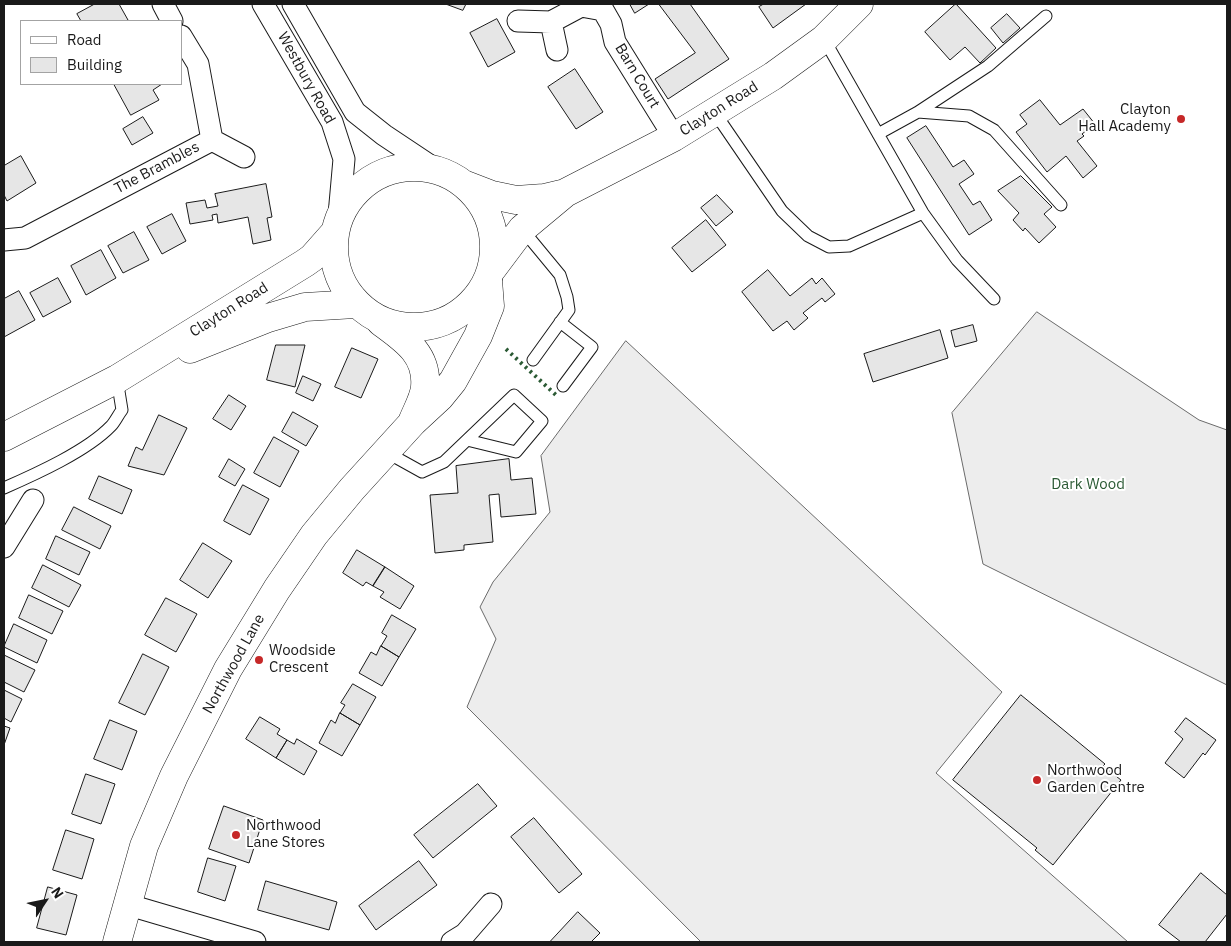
<!DOCTYPE html>
<html>
<head>
<meta charset="utf-8">
<style>
	body { margin:0 }
	#map { position:relative; width:1231px; height:946px; overflow:hidden; background:#fff; font-family:"IBM Plex Sans",sans-serif }
	canvas { display:block }
	.frame { position:absolute; inset:0; border:5px solid #1a1a1a; pointer-events:none }
	.legend { position:absolute; left:20px; top:20px; width:162px; height:65px; box-sizing:border-box; background:#fff; border:1px solid #a3a3a3; margin:0; padding:6px 9px; list-style:none; font-size:15px; color:#1a1a1a }
	.legend li { display:flex; align-items:center; gap:10px; height:25px }
	.legend b { width:25px; border:1px solid #a3a3a3 }
	.north { position:absolute; left:20px; top:876px; width:50px; height:50px; -webkit-text-stroke:4px #fff; paint-order:stroke; rotate:56deg; font-size:14px; font-weight:700; line-height:20px; text-align:center; color:#1a1a1a }
	.north::after { content:''; display:block; margin:auto; width:18px; height:22px; background:#1a1a1a; clip-path:polygon(50% 0,100% 100%,50% 72%,0 100%) }
</style>
</head>
<body>
<div id="map">
<canvas width="1231" height="946"></canvas>
<div class="frame"></div>
<ul class="legend">
<li><b style="height:6px;background:#fff"></b>Road</li>
<li><b style="height:14px;background:#e6e6e6"></b>Building</li>
</ul>
<div class="north">N</div>
</div>
<script>
const ctx = document.querySelector('canvas').getContext('2d');
ctx.lineJoin = 'round';
function paint(path, color) { ctx.fillStyle = color; ctx.fill(path, 'evenodd'); }
function stroke(path, color, width, dash) { ctx.strokeStyle = color; ctx.lineWidth = width; ctx.lineCap = dash ? 'butt' : 'round'; ctx.setLineDash(dash || []); ctx.stroke(path); }
function write(font, color, halo, rows, align = 'center') {
  ctx.font = font + ' "IBM Plex Sans",sans-serif'; ctx.lineWidth = 4; ctx.setLineDash([]); ctx.textBaseline = 'middle'; ctx.strokeStyle = halo; ctx.fillStyle = color; for (const [text, x, y, turn = 0] of rows) {
    ctx.save(); ctx.translate(x, y); ctx.rotate((+turn || 0) * Math.PI / 180); ctx.textAlign = isNaN(turn) ? turn : align; if (halo) ctx.strokeText(text, 0, 0); ctx.fillText(text, 0, 0); ctx.restore();
  }
}
const built = new Path2D(`
	M 1037,312 L 1199,420 L 1227,430 L 1227,685 L 983,564 L 952,413 Z
	M 626,341 L 1002,692 L 936,773 L 1128,942 L 701,942 L 467,707 L 496,639 L 480,607 L 493,582 L 550,512 L 541,456 Z`);
const building = new Path2D(`
	M 95,4 L 119,4 L 128,20 L 125,21 L 81,21 L 77,14 Z
	M 446,4 L 466,4 L 463,10 Z
	M 630,4 L 649,4 L 635,13 Z
	M 659,4 L 690,4 L 729,59 L 668,99 L 655,79 L 695,53 Z
	M 764,4 L 806,4 L 773,28 L 759,7 Z
	M 956,4 L 996,48 L 980,63 L 965,47 L 950,60 L 925,32 Z
	M 1007,14 L 1020,28 L 1003,43 L 991,28 Z
	M 497,19 L 515,52 L 488,67 L 470,33 Z
	M 575,69 L 603,112 L 576,129 L 548,87 Z
	M 114,84 L 162,84 L 153,90 L 159,100 L 131,115 Z
	M 1040,100 L 1060,125 L 1083,109 L 1095,124 L 1082,134 L 1084,136 L 1077,141 L 1097,166 L 1083,178 L 1066,156 L 1047,172 L 1016,132 L 1027,124 L 1020,115 Z
	M 143,117 L 153,133 L 132,145 L 123,129 Z
	M 926,126 L 953,167 L 964,160 L 974,174 L 959,184 L 973,205 L 980,201 L 992,220 L 969,235 L 907,138 Z
	M 21,156 L 36,183 L 7,201 L 4,195 L 4,166 Z
	M 1021,176 L 1052,207 L 1044,214 L 1056,227 L 1039,243 L 1025,228 L 1023,231 L 1013,220 L 1019,213 L 998,191 Z
	M 266,184 L 272,217 L 267,218 L 271,240 L 253,244 L 248,217 L 218,223 L 217,214 L 212,215 L 213,220 L 190,224 L 186,203 L 205,200 L 207,208 L 218,206 L 215,194 Z
	M 717,195 L 733,212 L 716,226 L 701,208 Z
	M 172,214 L 186,241 L 162,254 L 147,227 Z
	M 706,220 L 726,245 L 692,272 L 672,248 Z
	M 134,232 L 149,260 L 123,273 L 108,246 Z
	M 101,250 L 116,278 L 86,295 L 71,266 Z
	M 768,270 L 790,296 L 812,278 L 816,284 L 822,278 L 835,294 L 825,302 L 822,298 L 803,313 L 808,318 L 794,330 L 787,321 L 773,331 L 742,292 Z
	M 58,278 L 71,302 L 43,317 L 30,293 Z
	M 19,291 L 35,320 L 4,337 L 4,299 Z
	M 973,325 L 977,341 L 955,347 L 951,331 Z
	M 940,330 L 948,358 L 873,382 L 864,354 Z
	M 276,345 L 305,345 L 295,387 L 267,380 Z
	M 352,348 L 378,359 L 361,398 L 335,387 Z
	M 303,376 L 321,384 L 313,401 L 296,393 Z
	M 229,395 L 246,406 L 231,430 L 213,419 Z
	M 293,412 L 318,426 L 306,446 L 282,432 Z
	M 159,415 L 187,428 L 164,475 L 128,466 L 136,447 L 142,450 Z
	M 274,437 L 299,451 L 280,487 L 254,473 Z
	M 229,459 L 245,469 L 235,486 L 219,477 Z
	M 509,459 L 511,480 L 532,478 L 536,514 L 501,517 L 499,494 L 489,495 L 493,542 L 464,545 L 464,550 L 435,553 L 430,495 L 458,493 L 456,466 Z
	M 99,476 L 132,490 L 122,514 L 89,499 Z
	M 243,485 L 269,499 L 250,535 L 224,521 Z
	M 74,507 L 111,526 L 100,549 L 62,530 Z
	M 56,536 L 90,552 L 79,575 L 46,559 Z
	M 203,543 L 232,561 L 208,598 L 180,580 Z
	M 357,550 L 385,567 L 373,586 L 366,582 L 363,586 L 343,573 Z
	M 43,565 L 81,585 L 69,607 L 32,588 Z
	M 385,567 L 414,586 L 400,609 L 380,597 L 384,592 L 373,586 Z
	M 29,595 L 63,611 L 52,634 L 19,618 Z
	M 166,598 L 197,614 L 176,652 L 145,635 Z
	M 392,615 L 416,629 L 399,657 L 381,646 L 387,636 L 382,633 Z
	M 14,624 L 47,640 L 37,663 L 4,647 Z
	M 381,646 L 399,657 L 382,686 L 359,673 L 371,652 L 376,655 Z
	M 143,654 L 169,667 L 145,715 L 119,703 Z
	M 4,655 L 35,670 L 24,692 L 4,682 Z
	M 353,684 L 376,697 L 360,725 L 340,713 L 345,705 L 341,703 Z
	M 4,690 L 22,699 L 11,722 L 4,718 Z
	M 1021,695 L 1105,764 L 1103,766 L 1121,780 L 1053,865 L 1035,850 L 1037,848 L 953,780 Z
	M 340,713 L 360,725 L 342,756 L 319,743 L 331,720 L 335,723 Z
	M 260,717 L 280,729 L 277,734 L 287,740 L 276,758 L 246,739 Z
	M 1186,718 L 1216,740 L 1205,755 L 1203,753 L 1184,778 L 1165,763 L 1183,739 L 1175,732 Z
	M 110,720 L 137,731 L 122,770 L 94,759 Z
	M 4,726 L 10,728 L 4,745 Z
	M 297,739 L 317,751 L 304,775 L 276,758 L 287,740 L 294,744 Z
	M 86,774 L 115,784 L 101,824 L 72,814 Z
	M 478,784 L 497,806 L 433,858 L 414,835 Z
	M 224,806 L 263,820 L 249,863 L 209,849 Z
	M 534,818 L 582,874 L 559,893 L 511,837 Z
	M 66,830 L 94,839 L 82,879 L 53,870 Z
	M 208,858 L 236,866 L 225,901 L 198,892 Z
	M 419,861 L 437,885 L 376,930 L 359,906 Z
	M 1201,873 L 1227,895 L 1227,914 L 1205,942 L 1181,942 L 1159,925 Z
	M 266,881 L 337,902 L 329,930 L 258,910 Z
	M 48,887 L 77,895 L 66,935 L 37,928 Z
	M 578,912 L 600,933 L 591,942 L 550,942 Z`);
const lane = new Path2D(`
	M 824,39 L 923,213 L 957,260 L 994,299
	M 918,112 L 988,66 L 1046,16
	M 715,113 L 782,211 L 808,236 L 829,247 L 849,246 L 923,213
	M 878,134 L 918,112 L 969,116 L 994,130 L 1061,205
	M 522,229 L 560,275 L 567,297 L 569,310 L 533,360
	M 560,322 L 592,347 L 563,386
	M 386,452 L 422,472 L 444,462 L 514,395 L 542,421 L 516,452 L 467,440
	M 4,488 C 36,474 87,451 111,426 C 115,422 118,415 122,410 L 117,379`);
const street = new Path2D(`
	M 163,4 L 172,21
	M 263,4 L 332,122 L 344,159 L 339,215
	M 293,4 L 355,112 L 384,135 L 435,169
	M 518,21 L 551,22 L 581,6 L 603,10 L 611,24 L 615,42 L 674,137
	M 551,22 L 557,50
	M 212,140 L 244,157
	M 4,240 L 25,238 L 212,140 L 198,64 L 181,36
	M 4,547 L 33,500
	M 129,905 L 255,942
	M 452,942 L 465,934 L 491,904`);
const secondary = new Path2D(`
	M 381,322 C 404,339 428,354 425,387 C 424,398 417,410 413,420
	M 117,942 L 144,846 L 174,776 L 228,669 L 277,589 L 314,535 L 352,489 L 413,422 L 440,397 L 453,381 L 478,336 L 490,306 L 488,280`);
const primary = new Path2D(`
	M334 247a80 80 0 1 1 160 0a80 80 0 1 1-160 0Z
	M 466,185 L 492,195 L 516,200 L 544,198 L 565,193 L 674,137 L 773,76 L 824,39 L 859,4
	M 492,269 L 522,229 L 564,194
	M 190,349 L 268,318 L 305,307 L 355,304
	M 4,437 L 117,379 L 305,263 L 312,258 L 335,232`);
const hedge = new Path2D(`
	M 506,349 L 557,396`);
const markers = [
	[1181,119,5,"#c62828"],
	[259,660,5,"#c62828"],
	[1037,780,5,"#c62828"],
	[236,835,5,"#c62828"]
];
const streetNames = [
	["Barn Court",637,76,59],
	["Westbury Road",306,78,61],
	["Clayton Road",719,109,-32],
	["The Brambles",157,168,-28],
	["Clayton Road",229,310,-32],
	["Northwood Lane",234,664,-61]
];
const poiNames = [
	["Clayton",1171,110,"right"],
	["Hall Academy",1171,127,"right"],
	["Woodside",269,651],
	["Crescent",269,668],
	["Northwood",1047,771],
	["Garden Centre",1047,788],
	["Northwood",246,826],
	["Lane Stores",246,843]
];
const parkNames = [
	["Dark Wood",1088,485]
];
paint(built, '#ededed');
stroke(built, '#6a6a6a', 1);
paint(building, '#e6e6e6');
stroke(building, '#1a1a1a', 1);
stroke(lane, '#1a1a1a', 13);
stroke(street, '#1a1a1a', 23);
stroke(secondary, '#1a1a1a', 29);
stroke(primary, '#1a1a1a', 29);
stroke(lane, '#fff', 11);
stroke(street, '#fff', 21);
stroke(secondary, '#fff', 28);
stroke(primary, '#fff', 28);
stroke(hedge, '#2b5a34', 4, [2.5, 4]);
for (const [x, y, r, color] of markers) { const dot = new Path2D(); dot.arc(x, y, r, 0, 2 * Math.PI); ctx.fillStyle = color; ctx.fill(dot); stroke(dot, '#fff', 2); }
write('15px', '#1a1a1a', '#fff', streetNames);
write('15px', '#1a1a1a', '#fff', poiNames, 'left');
write('15px', '#2b5a34', '#fff', parkNames);
</script>
</body>
</html>
